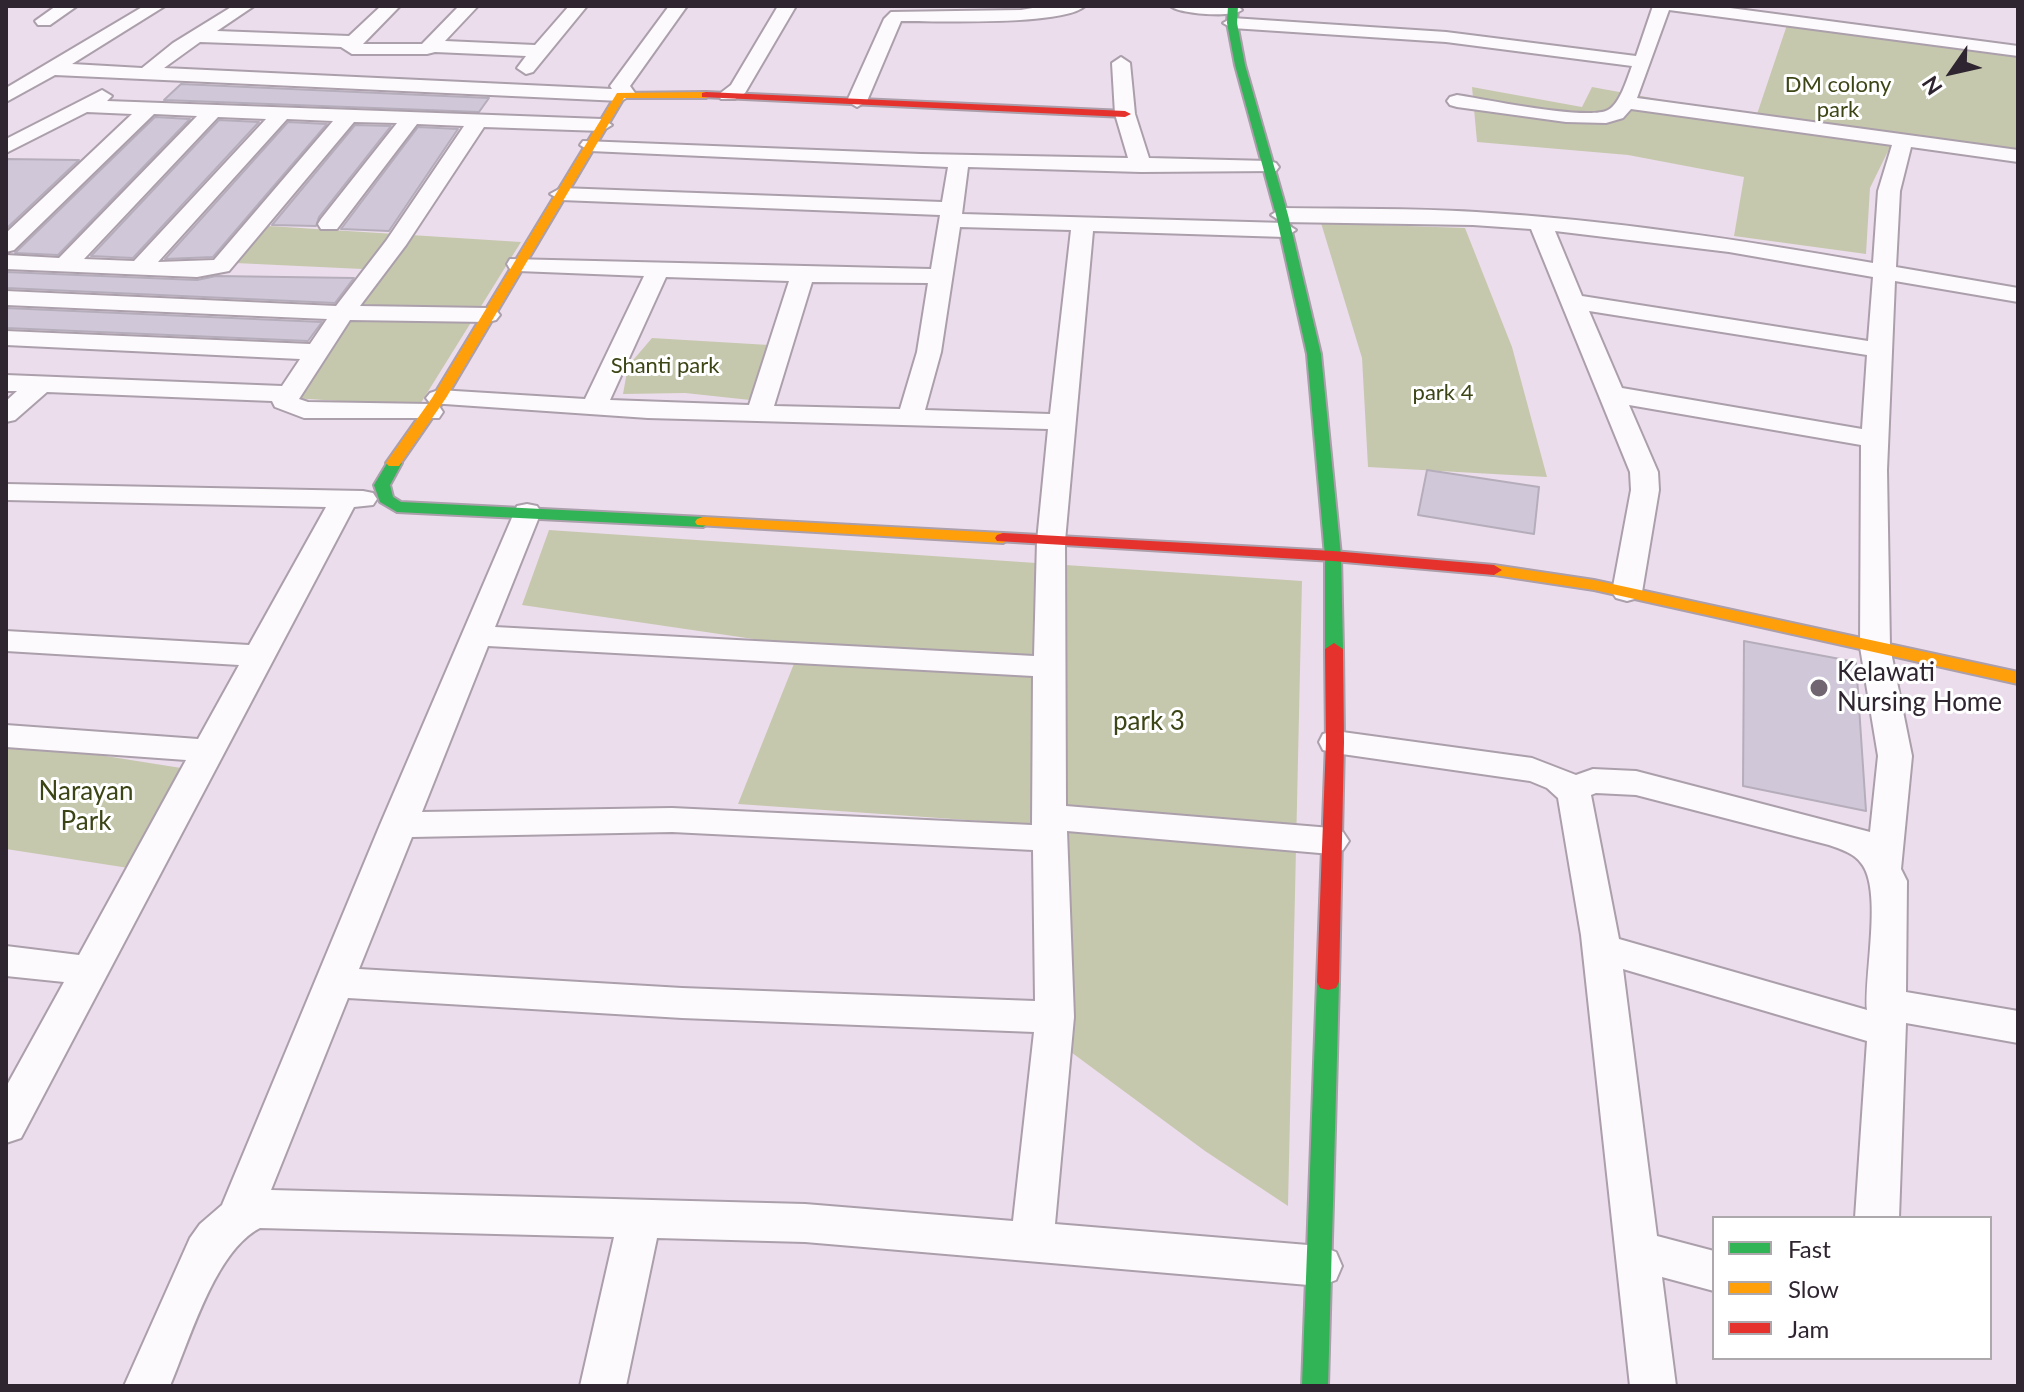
<!DOCTYPE html>
<html>
<head>
<meta charset="utf-8">
<style>
	body { margin:0 }
	#map { position:relative; width:2024px; height:1392px; overflow:hidden; background:#ecdded; font-family:Lato,sans-serif }
	canvas { display:block }
	.frame { position:absolute; inset:0; border:8px solid #2f2530; pointer-events:none }
	.legend { position:absolute; left:1712px; top:1216px; width:280px; height:144px; box-sizing:border-box; background:#fff; border:2px solid #aca8ac; margin:0; padding:10px 14px; list-style:none; font-size:24px; color:#2f2530 }
	.legend li { display:flex; align-items:center; gap:16px; height:40px }
	.legend b { width:40px; border:2px solid #aca8ac }
	.north { position:absolute; left:1912px; top:32px; width:80px; height:80px; -webkit-text-stroke:6px #fff; paint-order:stroke; rotate:236deg; font-size:22px; font-weight:700; line-height:32px; text-align:center; color:#2f2530 }
	.north::after { content:''; display:block; margin:auto; width:28px; height:36px; background:#2f2530; clip-path:polygon(50% 0,100% 100%,50% 72%,0 100%) }
</style>
</head>
<body>
<div id="map">
<canvas width="2024" height="1392"></canvas>
<div class="frame"></div>
<ul class="legend">
<li><b style="height:10px;background:#30b455"></b>Fast</li>
<li><b style="height:10px;background:#ff9f0a"></b>Slow</li>
<li><b style="height:10px;background:#e5322d"></b>Jam</li>
</ul>
<div class="north">N</div>
</div>
<script>
const ctx = document.querySelector('canvas').getContext('2d');
ctx.lineJoin = 'round';
function paint(path, color) { ctx.fillStyle = color; ctx.fill(path, 'evenodd'); }
function stroke(path, color, width, dash) { ctx.strokeStyle = color; ctx.lineWidth = width; ctx.lineCap = dash ? 'butt' : 'round'; ctx.setLineDash(dash || []); ctx.stroke(path); }
function write(font, color, halo, rows, align = 'center') {
  ctx.font = font + ' Lato,sans-serif'; ctx.lineWidth = 6; ctx.setLineDash([]); ctx.textBaseline = 'middle'; ctx.strokeStyle = halo; ctx.fillStyle = color; for (const [text, x, y, turn = 0] of rows) {
    ctx.save(); ctx.translate(x, y); ctx.rotate((+turn || 0) * Math.PI / 180); ctx.textAlign = isNaN(turn) ? turn : align; if (halo) ctx.strokeText(text, 0, 0); ctx.fillText(text, 0, 0); ctx.restore();
  }
}
const green = new Path2D(`
	M 1789,19 L 2018,50 L 2018,163 L 1892,143 L 1870,188 L 1866,254 L 1734,236 L 1744,177 L 1628,155 L 1477,142 L 1472,87 L 1582,107 L 1592,87 L 1756,117 Z
	M 1321,223 L 1465,228 L 1512,347 L 1547,477 L 1368,467 L 1362,358 Z
	M 269,226 L 521,242 L 419,406 L 292,398 L 383,270 L 235,263 Z
	M 652,338 L 769,345 L 750,400 L 685,393 L 623,394 L 628,366 Z
	M 549,530 L 1302,581 L 1288,1206 L 1205,1151 L 1060,1044 L 1039,825 L 738,804 L 801,646 L 522,605 Z
	M 6,742 L 30,744 L 200,771 L 135,869 L 6,849 Z`);
const building = new Path2D(`
	M 181,84 L 489,98 L 479,112 L 164,100 Z
	M 155,117 L 190,119 L 58,255 L 15,253 Z
	M 219,120 L 259,122 L 133,258 L 91,256 Z
	M 288,122 L 327,124 L 213,257 L 165,259 Z
	M 355,125 L 391,126 L 319,217 L 316,226 L 272,225 Z
	M 418,127 L 458,129 L 389,231 L 341,229 Z
	M 6,159 L 79,160 L 6,229 Z
	M 6,272 L 197,280 L 216,276 L 354,278 L 335,303 L 6,288 Z
	M 6,308 L 322,322 L 308,341 L 6,328 Z
	M 1427,470 L 1539,487 L 1534,534 L 1418,515 Z
	M 1744,641 L 1856,662 L 1866,811 L 1743,786 Z`);
const street = new Path2D(`
	M 56,6 L 77,6 L 50,25 L 38,25 L 35,21 Z
	M 144,6 L 165,6 L 72,64 L 142,68 L 173,43 L 233,6 L 254,6 L 217,31 L 349,36 L 381,6 L 400,6 L 363,44 L 422,44 L 459,6 L 478,6 L 445,41 L 535,45 L 569,6 L 587,6 L 533,72 L 526,74 L 517,68 L 526,56 L 435,52 L 427,54 L 352,54 L 341,47 L 200,42 L 164,68 L 612,89 L 610,86 L 669,6 L 687,6 L 630,86 L 635,93 L 621,101 L 55,75 L 6,102 L 6,88 Z
	M 778,6 L 796,6 L 745,93 L 735,99 L 721,99 L 718,95 L 731,85 Z
	M 1044,6 L 1085,6 C 1064,26 935,21 901,21 L 867,101 L 857,107 L 847,101 L 884,19 L 891,12 L 1021,10 Z
	M 1170,6 L 1238,6 L 1242,10 C 1232,18 1180,14 1170,6 Z
	M 1653,6 L 1715,6 L 2018,46 L 2018,56 L 1669,10 L 1637,98 L 2018,150 L 2018,162 L 1911,147 L 1900,191 L 1896,267 L 2018,288 L 2018,302 L 1895,281 L 1887,470 L 1890,647 L 1912,756 L 1901,869 L 1907,881 L 1906,992 L 2018,1011 L 2018,1043 L 1906,1023 L 1899,1218 L 1855,1218 L 1867,1041 L 1623,969 L 1657,1236 L 1714,1251 L 1714,1291 L 1662,1277 L 1676,1386 L 1630,1386 L 1581,935 L 1558,798 L 1547,788 L 1530,781 L 1335,753 L 1323,750 L 1319,742 L 1323,734 L 1335,731 L 1532,758 L 1576,775 L 1593,769 L 1636,771 L 1870,832 L 1878,756 L 1860,647 L 1861,445 L 1629,405 L 1658,472 L 1659,490 L 1642,592 L 1638,598 L 1627,601 L 1616,598 L 1612,592 L 1631,490 L 1630,472 L 1531,229 L 1473,225 L 1282,222 L 1271,215 L 1282,208 C 1347,209 1412,208 1476,212 C 1610,220 1742,240 1873,263 L 1878,191 L 1892,145 L 1631,109 L 1623,118 L 1606,123 L 1566,122 L 1457,107 L 1450,105 L 1447,101 L 1450,97 L 1457,95 C 1484,99 1588,121 1608,110 C 1620,104 1627,79 1632,66 L 1446,42 L 1232,28 L 1223,23 L 1232,18 L 1446,32 L 1636,56 ZM 1555,231 L 1729,252 L 1873,277 L 1868,341 L 1582,296 ZM 1589,311 L 1867,355 L 1862,429 L 1622,388 ZM 1596,793 L 1636,795 L 1829,845 C 1840,849 1854,853 1861,863 C 1883,889 1864,975 1867,1010 L 1619,939 L 1591,795 Z
	M 1121,57 L 1130,63 L 1135,114 L 1149,158 L 1269,161 L 1276,163 L 1279,167 L 1276,171 L 1141,172 L 968,167 L 962,214 L 1285,223 L 1296,230 L 1285,237 L 1093,231 L 1065,541 L 1066,806 L 1331,828 L 1343,832 L 1349,841 L 1343,850 L 1331,854 L 1067,831 L 1074,1017 L 1055,1224 L 1320,1246 L 1336,1252 L 1342,1266 L 1336,1280 L 1320,1286 L 805,1242 L 657,1238 L 626,1386 L 580,1386 L 614,1237 L 260,1228 C 215,1251 190,1339 170,1386 L 124,1386 L 190,1238 L 200,1224 L 222,1205 L 380,825 L 517,506 L 527,504 L 537,506 L 541,512 L 495,627 L 1034,656 L 1037,541 L 1048,429 L 648,418 L 430,403 L 426,398 L 430,393 L 439,390 L 585,399 L 644,276 L 518,271 L 510,269 L 507,264 L 510,259 L 931,269 L 940,215 L 561,200 L 550,194 L 561,188 L 942,202 L 948,167 L 590,151 L 580,145 L 583,141 L 921,154 L 1128,158 L 1115,114 L 1112,63 ZM 960,227 L 1071,230 L 1050,414 L 925,410 L 941,352 ZM 666,277 L 789,281 L 749,405 L 610,400 ZM 812,282 L 928,283 L 917,352 L 900,409 L 774,406 ZM 488,646 L 1033,676 L 1032,825 L 672,808 L 422,812 ZM 672,832 L 1033,850 L 1035,1001 L 682,988 L 359,969 L 412,837 ZM 348,998 L 682,1018 L 1034,1032 L 1013,1221 L 805,1204 L 271,1190 Z
	M 102,90 L 112,96 L 107,101 L 602,119 L 612,125 L 602,131 L 484,127 L 406,245 L 360,306 L 488,308 L 496,310 L 500,315 L 496,320 L 488,322 L 350,320 L 299,399 L 308,402 L 430,404 L 439,406 L 443,412 L 439,418 L 304,418 L 275,407 L 272,401 L 47,392 L 15,420 L 6,422 L 6,401 L 17,391 L 6,391 L 6,375 L 282,386 L 300,359 L 6,345 L 6,331 L 310,344 L 327,319 L 6,305 L 6,291 L 336,306 L 386,241 L 464,126 L 417,124 L 337,229 L 321,229 L 318,224 L 321,219 L 397,123 L 354,122 L 229,271 L 197,277 L 6,269 L 6,255 L 59,258 L 197,116 L 154,114 L 14,250 L 6,252 L 6,233 L 132,114 L 87,112 L 6,153 L 6,139 ZM 218,117 L 266,119 L 134,261 L 84,259 ZM 287,119 L 333,121 L 214,260 L 158,262 Z
	M 6,484 L 363,491 L 373,493 L 377,499 L 373,505 L 354,507 L 21,1138 L 6,1143 L 6,1087 L 64,982 L 6,976 L 6,946 L 79,955 L 186,760 L 6,747 L 6,725 L 198,739 L 239,665 L 6,651 L 6,631 L 249,645 L 326,507 L 6,500 Z`);
const fast = new Path2D(`
	M 1228,6 L 1238,6 L 1237,23 L 1245,65 L 1288,215 L 1321,354 L 1341,556 L 1343,649 L 1334,655 L 1325,649 L 1325,556 L 1307,354 L 1276,215 L 1235,65 L 1227,23 Z
	M 394,458 L 402,463 L 390,485 L 393,497 L 401,502 L 703,517 L 711,522 L 703,527 L 397,512 L 380,502 L 374,485 L 389,460 Z
	M 1328,974 L 1336,976 L 1339,982 L 1328,1386 L 1302,1386 L 1317,982 L 1320,976 Z`);
const slow = new Path2D(`
	M 617,93 L 706,92 L 711,95 L 706,98 L 624,98 L 446,398 L 399,466 L 389,466 L 386,463 L 432,398 Z
	M 703,517 L 1003,533 L 1011,538 L 1003,543 L 697,525 L 695,522 L 697,519 Z
	M 1494,565 L 1594,580 L 2018,672 L 2018,684 L 1594,590 L 1488,574 L 1486,570 L 1488,566 Z`);
const jam = new Path2D(`
	M 706,92 L 1125,111 L 1131,114 L 1125,117 L 702,97 L 702,93 Z
	M 1003,533 L 1333,551 L 1494,565 L 1502,570 L 1494,575 L 1333,561 L 997,541 L 995,538 L 997,535 Z
	M 1334,643 L 1343,649 L 1344,742 L 1339,982 L 1336,988 L 1328,990 L 1320,988 L 1317,982 L 1326,742 L 1325,649 Z`);
const markers = [
	[1819,688,10,"#716572"]
];
const farParknames = [
	["DM colony",1838,85],
	["park",1838,110],
	["Shanti park",665,366],
	["park 4",1443,393]
];
const poiNames = [
	["Kelawati",1837,673],
	["Nursing Home",1837,703]
];
const parkNames = [
	["park 3",1149,722],
	["Narayan",86,792],
	["Park",86,822]
];
paint(green, '#c6c8ae');
paint(building, '#d0c7d9');
stroke(building, '#b5adba', 2);
stroke(street, '#ab9fab', 4);
stroke(fast, '#ab9fab', 4);
stroke(slow, '#ab9fab', 4);
stroke(jam, '#ab9fab', 4);
paint(street, '#fcfafc');
paint(fast, '#30b455');
paint(slow, '#ff9f0a');
paint(jam, '#e5322d');
for (const [x, y, r, color] of markers) { const dot = new Path2D(); dot.arc(x, y, r, 0, 2 * Math.PI); ctx.fillStyle = color; ctx.fill(dot); stroke(dot, '#fff', 3); }
write('22px', '#3c4516', '#fff', farParknames);
write('26px', '#2f2530', '#fff', poiNames, 'left');
write('26px', '#3c4516', '#fff', parkNames);
</script>
</body>
</html>
